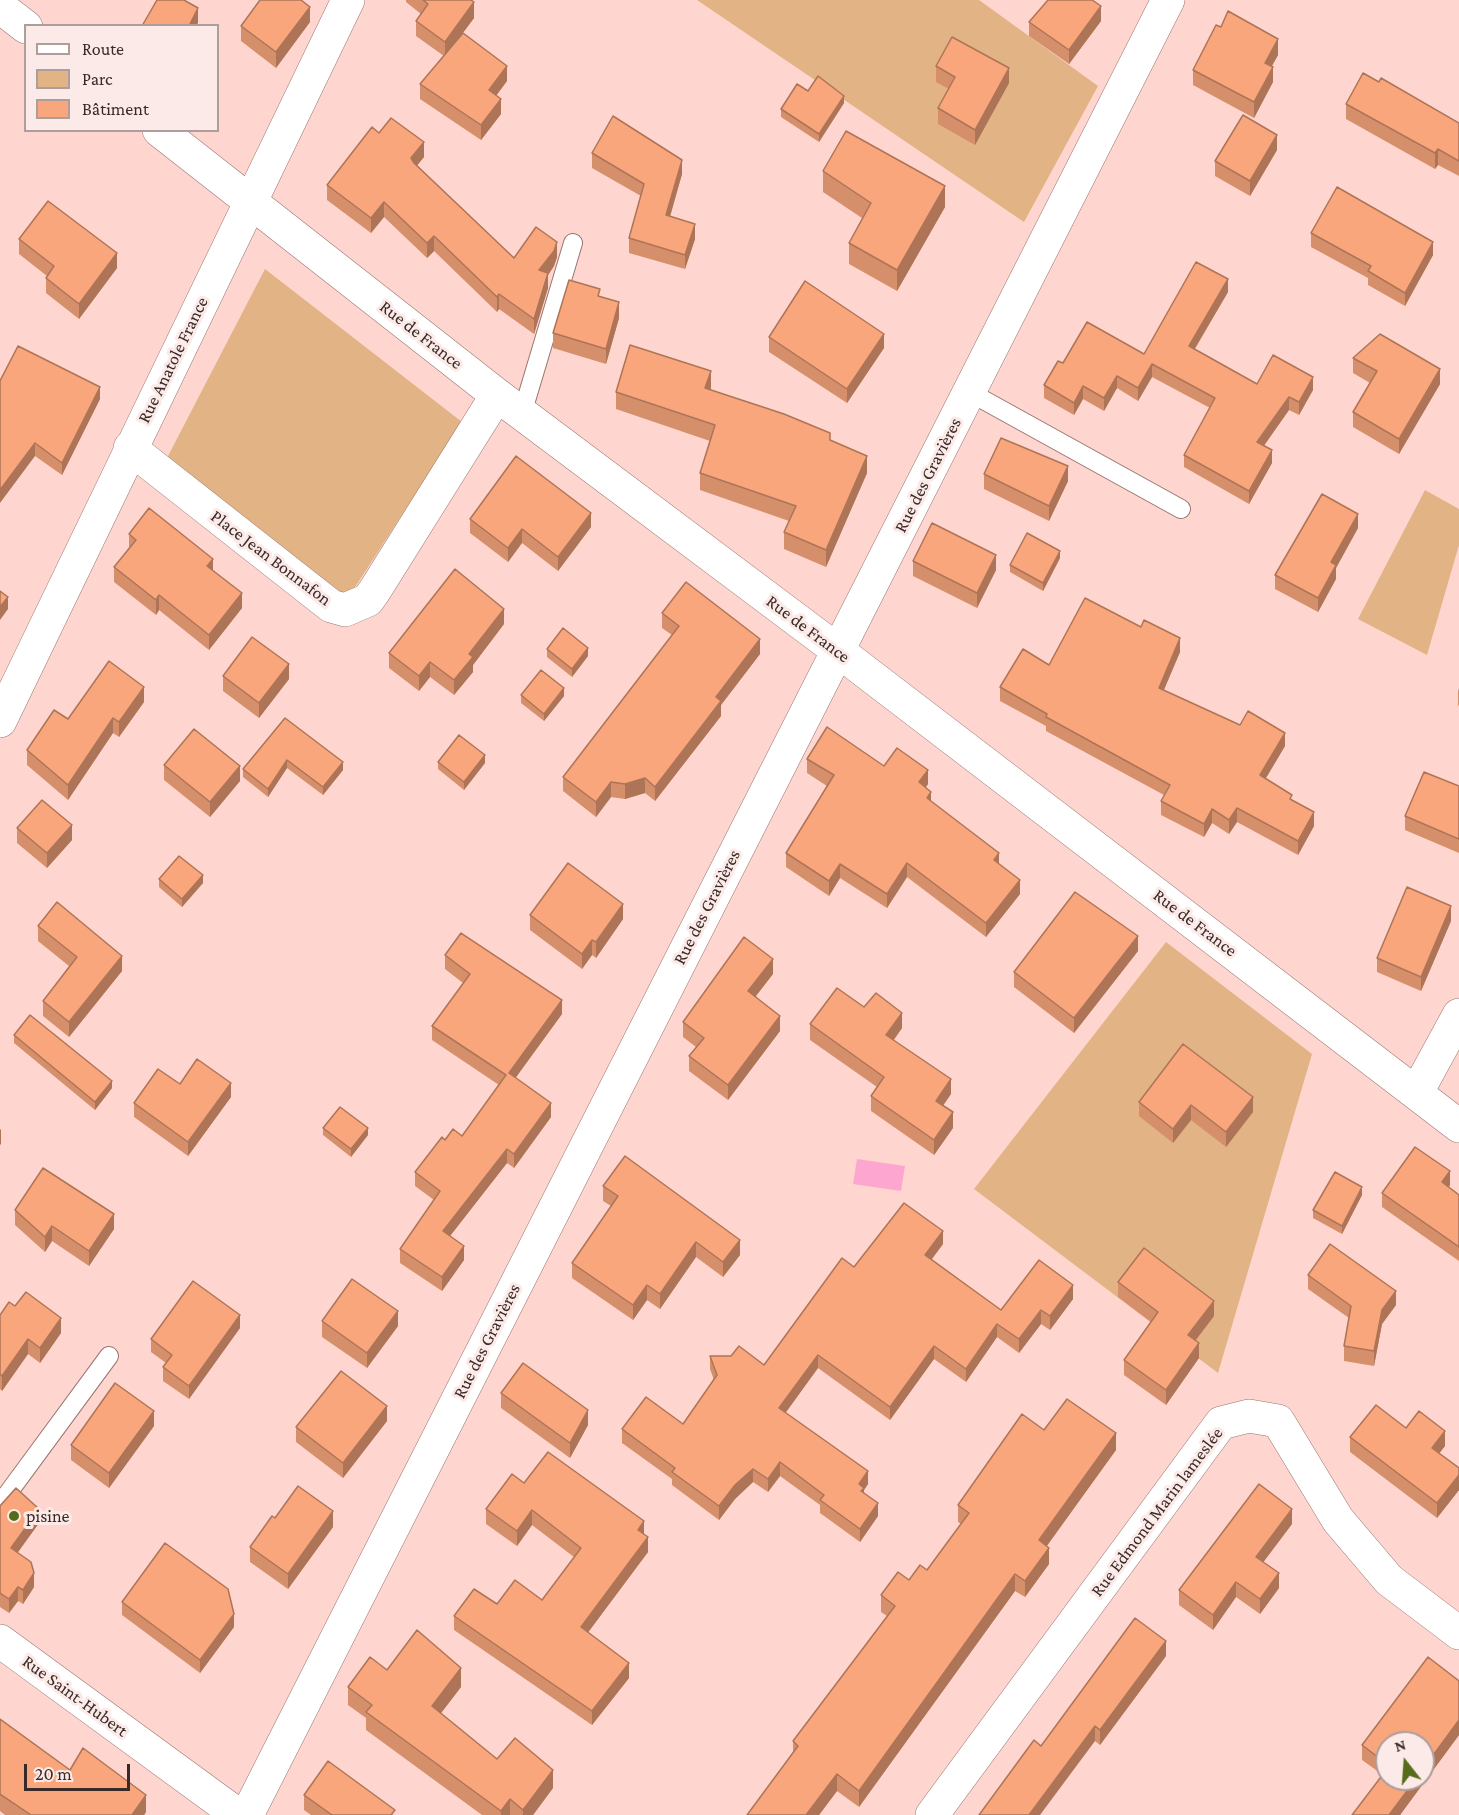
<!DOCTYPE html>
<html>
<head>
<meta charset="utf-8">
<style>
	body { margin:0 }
	#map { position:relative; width:1459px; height:1815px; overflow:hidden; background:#ffd6cf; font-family:"Crimson Pro",serif }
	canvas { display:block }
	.legend { position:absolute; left:24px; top:24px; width:195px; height:108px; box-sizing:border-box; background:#fbeae7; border:2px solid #ad9d9b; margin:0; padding:8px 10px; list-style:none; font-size:18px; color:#392a28 }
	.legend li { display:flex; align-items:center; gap:12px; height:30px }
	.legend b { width:30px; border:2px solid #ad9d9b }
	.north { position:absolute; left:1375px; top:1731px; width:60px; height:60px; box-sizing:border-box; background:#fbeae7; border:2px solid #ad9d9b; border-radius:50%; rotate:343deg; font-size:16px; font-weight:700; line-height:24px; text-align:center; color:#392a28 }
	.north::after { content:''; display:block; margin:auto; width:21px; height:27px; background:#576c1b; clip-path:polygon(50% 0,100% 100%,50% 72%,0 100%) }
	.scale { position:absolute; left:24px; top:1764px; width:106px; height:27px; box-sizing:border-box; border:3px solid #392a28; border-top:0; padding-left:8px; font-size:18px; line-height:21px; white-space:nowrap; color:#392a28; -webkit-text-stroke:4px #fbeae7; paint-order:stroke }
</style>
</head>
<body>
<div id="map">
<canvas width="1459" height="1815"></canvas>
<ul class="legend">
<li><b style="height:8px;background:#fff"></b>Route</li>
<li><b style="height:16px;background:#e1b385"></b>Parc</li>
<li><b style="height:16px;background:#f9a67c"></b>Bâtiment</li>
</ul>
<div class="north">N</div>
<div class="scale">20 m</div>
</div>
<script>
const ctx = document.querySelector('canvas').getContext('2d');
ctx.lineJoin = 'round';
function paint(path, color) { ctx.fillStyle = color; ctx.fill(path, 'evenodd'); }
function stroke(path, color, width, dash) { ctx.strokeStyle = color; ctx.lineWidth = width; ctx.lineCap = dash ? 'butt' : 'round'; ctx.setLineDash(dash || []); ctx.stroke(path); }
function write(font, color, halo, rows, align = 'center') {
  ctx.font = font + ' "Crimson Pro",serif'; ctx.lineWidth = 6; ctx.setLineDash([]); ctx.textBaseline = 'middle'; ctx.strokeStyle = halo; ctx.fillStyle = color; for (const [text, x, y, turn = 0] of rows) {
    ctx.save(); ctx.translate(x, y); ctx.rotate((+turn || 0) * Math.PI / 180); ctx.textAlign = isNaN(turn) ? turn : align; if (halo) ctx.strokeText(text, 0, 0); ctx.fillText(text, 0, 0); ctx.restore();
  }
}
const green = new Path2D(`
	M 697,0 L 979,0 L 1098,86 L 1024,222 Z
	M 265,269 L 462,422 L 348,598 L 167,458 Z
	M 1425,490 L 1459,509 L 1459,545 L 1427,655 L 1358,619 Z
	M 1166,942 L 1312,1054 L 1218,1373 L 974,1189 Z`);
const water = new Path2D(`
	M 857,1159 L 905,1166 L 901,1191 L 853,1184 Z`);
const lane = new Path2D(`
	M 971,393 L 1181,509
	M 522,414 L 573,243
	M 0,1504 L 109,1356`);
const street = new Path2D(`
	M 0,7 L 26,27
	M 159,130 L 497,395 L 837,650 L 1459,1126
	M 130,448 L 331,606 L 345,610 L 368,600 L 375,590 L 497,395
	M 0,721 L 348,0
	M 1417,1092 L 1459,1015
	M 0,1641 L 238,1815
	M 247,1815 L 1168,0
	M 932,1815 L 1221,1423 L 1249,1416 L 1278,1421 L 1338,1520 L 1389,1580 L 1459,1633`);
const wall = new Path2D(`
	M 406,0 L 471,0 L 474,18 L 459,38 L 507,81 L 496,96 L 501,114 L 481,140 L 420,99 L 420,84 L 444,56 L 416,36 L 416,21 L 421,14 L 406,2 Z
	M 1101,21 L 1069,64 L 1029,36 L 1029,22 Z
	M 310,22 L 276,68 L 241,41 L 241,26 Z
	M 1278,55 L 1272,66 L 1273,82 L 1254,118 L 1193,85 L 1193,70 Z
	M 936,66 L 1009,83 L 975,145 L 938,124 L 938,108 L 949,89 L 936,82 Z
	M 808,91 L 844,103 L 819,142 L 781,117 L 781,109 Z
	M 1346,104 L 1459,123 L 1459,176 L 1438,165 L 1435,169 L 1346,119 Z
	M 379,133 L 424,157 L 417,165 L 514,258 L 557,257 L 554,266 L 548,275 L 548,288 L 534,334 L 499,309 L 497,312 L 434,251 L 427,258 L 384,217 L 371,233 L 327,200 L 327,185 Z
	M 1277,150 L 1250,196 L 1215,176 L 1215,161 Z
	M 592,153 L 682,174 L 670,217 L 695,239 L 685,269 L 629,253 L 629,238 L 641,196 L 592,168 Z
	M 823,171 L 945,207 L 897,291 L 849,264 L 849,243 L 862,218 L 823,192 Z
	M 1311,233 L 1433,255 L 1405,306 L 1368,285 L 1368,278 L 1311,247 Z
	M 19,239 L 117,268 L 79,319 L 46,293 L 46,278 L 47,276 L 19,254 Z
	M 1228,292 L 1195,349 L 1257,384 L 1313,390 L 1299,415 L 1289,410 L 1264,446 L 1272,463 L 1249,504 L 1184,467 L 1184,455 L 1210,408 L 1152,377 L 1138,401 L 1117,388 L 1104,411 L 1083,399 L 1074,415 L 1044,398 L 1044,385 L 1063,363 L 1144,354 Z
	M 600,297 L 619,318 L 606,364 L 553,348 L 553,333 Z
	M 769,337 L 884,348 L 847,403 L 769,352 Z
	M 1353,358 L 1440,384 L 1399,454 L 1353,427 L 1353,412 L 1370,383 L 1353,373 Z
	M 0,381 L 100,399 L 62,475 L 35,456 Z
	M 711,388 L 710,390 L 830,440 L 867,473 L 826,567 L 784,549 L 784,532 L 789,521 L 700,490 L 700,473 L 710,441 L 616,409 L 616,392 Z
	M 984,474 L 1068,481 L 1049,521 L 984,489 Z
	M 470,519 L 591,527 L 558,571 L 522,543 L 508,562 L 470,533 Z
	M 1358,528 L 1336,568 L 1336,579 L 1318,612 L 1275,589 L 1275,575 Z
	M 129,534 L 213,570 L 242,608 L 209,650 L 159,610 L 156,615 L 114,582 L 114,567 L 129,548 Z
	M 1060,558 L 1043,591 L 1010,572 L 1010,565 Z
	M 913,561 L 996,570 L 977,608 L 913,576 Z
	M 662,613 L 760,654 L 721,705 L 721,716 L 655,801 L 645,793 L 625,799 L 611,797 L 596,817 L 563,791 L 563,777 L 672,635 L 662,628 Z
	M 504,624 L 473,665 L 473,672 L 454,695 L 430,677 L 419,691 L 389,668 L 389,653 Z
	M 547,649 L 588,656 L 572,677 L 547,657 Z
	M 1180,652 L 1164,690 L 1285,746 L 1266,778 L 1292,800 L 1314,826 L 1298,855 L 1237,822 L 1229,834 L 1212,823 L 1204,837 L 1161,815 L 1161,801 L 1164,795 L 1046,731 L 1046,726 L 1000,701 L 1000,687 L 1049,665 Z
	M 223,676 L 289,679 L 259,718 L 223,691 Z
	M 1459,688 L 1459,706 L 1458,705 L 1458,691 Z
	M 521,695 L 564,696 L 544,721 L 521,703 Z
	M 144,702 L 119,737 L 113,733 L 68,800 L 27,765 L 27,750 L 68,719 Z
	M 285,718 L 343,770 L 323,795 L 287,768 L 268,797 L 243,777 L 243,769 Z
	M 807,759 L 884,766 L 928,784 L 926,787 L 931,801 L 999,864 L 1020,894 L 986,937 L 907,877 L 887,908 L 840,878 L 829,896 L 786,867 L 786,853 L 827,786 L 807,773 Z
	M 438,762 L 485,763 L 464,790 L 438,769 Z
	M 164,765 L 240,781 L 210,817 L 164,780 Z
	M 1459,786 L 1459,853 L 1405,830 L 1405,816 Z
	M 17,828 L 72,840 L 47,868 L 17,843 Z
	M 159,879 L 203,883 L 182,907 L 159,887 Z
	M 530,915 L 623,919 L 596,958 L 592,955 L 582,969 L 530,930 Z
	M 1451,921 L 1421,991 L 1377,972 L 1377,958 Z
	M 38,926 L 122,971 L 69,1037 L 43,1016 L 43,1001 L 69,966 L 38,941 Z
	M 1138,951 L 1074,1033 L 1014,987 L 1014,972 Z
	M 445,955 L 562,1014 L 515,1078 L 551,1117 L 514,1168 L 507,1163 L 450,1236 L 464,1260 L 442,1291 L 400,1263 L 400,1249 L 434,1200 L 415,1186 L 415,1172 L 445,1140 L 462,1136 L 499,1085 L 432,1040 L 432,1026 L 463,983 L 445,969 Z
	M 773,974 L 756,996 L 780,1031 L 728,1100 L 689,1071 L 689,1056 L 696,1047 L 683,1037 L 683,1022 Z
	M 864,1007 L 902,1028 L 894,1040 L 951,1094 L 943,1105 L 953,1128 L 934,1155 L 871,1111 L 871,1096 L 877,1087 L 810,1040 L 810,1024 Z
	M 14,1035 L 112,1088 L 95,1110 L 14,1043 Z
	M 180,1084 L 231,1097 L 188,1156 L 134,1117 L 134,1103 Z
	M 1253,1097 L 1253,1112 L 1226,1147 L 1191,1120 L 1173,1143 L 1139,1116 L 1139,1102 Z
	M 323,1128 L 368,1135 L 351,1157 L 323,1135 Z
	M 1450,1185 L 1448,1187 L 1459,1195 L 1459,1261 L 1382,1207 L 1382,1193 Z
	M 603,1186 L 740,1255 L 723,1277 L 696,1257 L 660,1309 L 647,1300 L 633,1320 L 572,1278 L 572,1263 L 611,1206 L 603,1201 Z
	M 1362,1195 L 1342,1234 L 1313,1218 L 1313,1210 Z
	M 15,1210 L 114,1229 L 89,1266 L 52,1241 L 45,1252 L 15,1225 Z
	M 943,1244 L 932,1259 L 1001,1310 L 1073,1299 L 1050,1330 L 1041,1324 L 1019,1353 L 997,1337 L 966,1382 L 934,1359 L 890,1420 L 818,1368 L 785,1413 L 868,1484 L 864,1490 L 864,1492 L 878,1516 L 860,1542 L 820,1513 L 820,1505 L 780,1476 L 768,1492 L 753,1482 L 735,1499 L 719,1520 L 672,1485 L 672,1479 L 622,1443 L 622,1429 L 683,1424 L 714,1380 L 710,1369 L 710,1356 L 764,1365 L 854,1267 Z
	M 1308,1275 L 1396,1305 L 1382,1324 L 1374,1366 L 1344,1361 L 1344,1346 L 1349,1318 L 1308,1289 Z
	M 1118,1282 L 1214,1316 L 1196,1340 L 1199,1358 L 1166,1405 L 1124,1375 L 1124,1360 L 1151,1322 L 1118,1297 Z
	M 15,1306 L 61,1333 L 40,1363 L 28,1354 L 2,1391 L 0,1389 L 0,1315 Z
	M 322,1321 L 398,1326 L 367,1368 L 322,1337 Z
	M 240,1328 L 189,1399 L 163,1381 L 163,1367 L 166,1363 L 151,1352 L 151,1339 Z
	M 501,1393 L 588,1425 L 570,1458 L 501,1408 Z
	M 387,1421 L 343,1478 L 296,1442 L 296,1427 Z
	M 154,1426 L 109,1488 L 71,1460 L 71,1445 Z
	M 1406,1428 L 1445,1446 L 1439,1453 L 1459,1468 L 1459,1490 L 1437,1518 L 1350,1452 L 1350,1437 Z
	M 1044,1430 L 1116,1450 L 1046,1546 L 1049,1564 L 1025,1597 L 1015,1591 L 859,1807 L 837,1791 L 819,1815 L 747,1815 L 793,1753 L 793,1741 L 887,1616 L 881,1612 L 881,1595 L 927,1570 L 961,1524 L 958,1522 L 958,1505 Z
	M 524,1483 L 644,1534 L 648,1552 L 588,1632 L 629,1678 L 592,1725 L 454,1630 L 454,1616 L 497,1604 L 542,1600 L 574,1557 L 532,1525 L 517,1546 L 486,1524 L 486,1509 Z
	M 0,1506 L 39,1523 L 17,1553 L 34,1587 L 23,1604 L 18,1601 L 9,1613 L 0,1607 Z
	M 275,1518 L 333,1527 L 288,1589 L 250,1562 L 250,1547 Z
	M 1292,1524 L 1263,1562 L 1279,1588 L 1260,1614 L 1236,1597 L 1213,1630 L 1179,1605 L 1179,1590 Z
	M 122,1602 L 234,1627 L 200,1673 L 122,1615 Z
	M 1166,1656 L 1100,1745 L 1095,1741 L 1041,1746 Z
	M 387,1670 L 461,1687 L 440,1714 L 497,1759 L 553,1788 L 533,1815 L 482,1815 L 366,1730 L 366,1718 L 348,1705 L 348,1687 Z
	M 1459,1681 L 1459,1735 L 1400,1815 L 1383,1775 L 1362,1760 L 1362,1745 ZM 1387,1743 L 1423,1779 L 1387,1779 Z
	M 0,1719 L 70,1770 L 146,1812 L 144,1815 L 5,1815 L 0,1811 Z
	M 304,1795 L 395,1815 L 311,1815 L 304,1810 Z`);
const shadedWall = new Path2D(`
	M 474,2 L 474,18 L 445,57 L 445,42 Z
	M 1101,6 L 1101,21 L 1069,64 L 1069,50 Z
	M 310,7 L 310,22 L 276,68 L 276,52 Z
	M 198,8 L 198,23 L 196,26 L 189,26 Z
	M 1278,39 L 1278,55 L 1265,78 L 1265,63 Z
	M 507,66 L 507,81 L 489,105 L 489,90 Z
	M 1273,67 L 1273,82 L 1254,118 L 1254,102 Z
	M 1009,68 L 1009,83 L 975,145 L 975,130 Z
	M 844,96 L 844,103 L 819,142 L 819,134 Z
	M 501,99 L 501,114 L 481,140 L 481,125 Z
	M 1277,135 L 1277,150 L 1250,196 L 1250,181 Z
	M 424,142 L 424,157 L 411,173 L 411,158 Z
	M 1438,149 L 1438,165 L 1435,169 L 1435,153 Z
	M 682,160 L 682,174 L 666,230 L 666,215 Z
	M 945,186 L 945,207 L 897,291 L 897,270 Z
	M 384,202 L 384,217 L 371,233 L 371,218 Z
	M 695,224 L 695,239 L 685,269 L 685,255 Z
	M 434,236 L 434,251 L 427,258 L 427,243 Z
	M 557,242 L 557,257 L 554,266 L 548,275 L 548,288 L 534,334 L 534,319 L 539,270 Z
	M 1433,242 L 1433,255 L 1405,306 L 1405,293 Z
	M 117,253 L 117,268 L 79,319 L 79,304 Z
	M 1228,279 L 1228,292 L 1189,358 L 1189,346 Z
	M 499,294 L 499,309 L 497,312 L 497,297 Z
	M 619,302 L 619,318 L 606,364 L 606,349 Z
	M 884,334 L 884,348 L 847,403 L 847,389 Z
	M 1152,364 L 1152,377 L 1138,401 L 1138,388 Z
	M 1440,369 L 1440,384 L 1399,454 L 1399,439 Z
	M 711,371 L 711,388 L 705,405 L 705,388 Z
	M 1117,376 L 1117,388 L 1104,411 L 1104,398 Z
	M 1313,377 L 1313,390 L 1299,415 L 1299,402 Z
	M 1083,386 L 1083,399 L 1074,415 L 1074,403 Z
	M 100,387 L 100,399 L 62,475 L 62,463 Z
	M 1289,397 L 1289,410 L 1257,455 L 1257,442 Z
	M 35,443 L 35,456 L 0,503 L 0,490 Z
	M 1272,450 L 1272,463 L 1249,504 L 1249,491 Z
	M 867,456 L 867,473 L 826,567 L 826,550 Z
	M 1068,466 L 1068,481 L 1049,521 L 1049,506 Z
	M 591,513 L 591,527 L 558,571 L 558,557 Z
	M 1358,514 L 1358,528 L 1336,568 L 1336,579 L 1318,612 L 1318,598 L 1331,562 Z
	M 522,529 L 522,543 L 508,562 L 508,548 Z
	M 1060,551 L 1060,558 L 1043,591 L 1043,583 Z
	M 996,555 L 996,570 L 977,608 L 977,593 Z
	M 213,559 L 213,574 L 207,566 Z
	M 242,593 L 242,608 L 209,650 L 209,635 Z
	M 159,595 L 159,610 L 156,615 L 156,600 Z
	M 8,597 L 8,609 L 0,620 L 0,607 Z
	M 504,609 L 504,624 L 473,665 L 473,672 L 454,695 L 454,680 L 469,654 Z
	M 1180,638 L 1180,652 L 1159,701 L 1159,688 Z
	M 760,639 L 760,654 L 721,705 L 721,716 L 655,801 L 655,787 L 716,697 Z
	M 588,648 L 588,656 L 572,677 L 572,669 Z
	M 430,662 L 430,677 L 419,691 L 419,676 Z
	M 289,664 L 289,679 L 259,718 L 259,703 Z
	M 144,687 L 144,702 L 119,737 L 119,722 Z
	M 564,688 L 564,696 L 544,721 L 544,714 Z
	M 113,718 L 113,733 L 68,800 L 68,785 Z
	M 1285,733 L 1285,746 L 1260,788 L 1260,775 Z
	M 485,755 L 485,763 L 464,790 L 464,782 Z
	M 287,760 L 287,768 L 268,797 L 268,789 Z
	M 343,762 L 343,770 L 323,795 L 323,787 Z
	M 240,766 L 240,781 L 210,817 L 210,802 Z
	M 928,770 L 928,784 L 919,797 L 919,782 Z
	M 645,778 L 645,793 L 625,799 L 625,784 Z
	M 611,782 L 611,797 L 596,817 L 596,802 Z
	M 931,792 L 931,806 L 927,798 Z
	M 1237,808 L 1237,822 L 1229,834 L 1229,820 Z
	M 1212,809 L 1212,823 L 1204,837 L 1204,824 Z
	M 1314,812 L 1314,826 L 1298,855 L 1298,841 Z
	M 72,825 L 72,840 L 47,868 L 47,853 Z
	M 999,853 L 999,868 L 994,860 Z
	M 907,863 L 907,877 L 887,908 L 887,894 Z
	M 840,864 L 840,878 L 829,896 L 829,881 Z
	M 203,875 L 203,883 L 182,907 L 182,899 Z
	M 1020,880 L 1020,894 L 986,937 L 986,923 Z
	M 623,904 L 623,919 L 596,958 L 596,942 Z
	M 1451,906 L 1451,921 L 1421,991 L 1421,977 Z
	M 1138,936 L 1138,951 L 1074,1033 L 1074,1018 Z
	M 592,940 L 592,955 L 582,969 L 582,954 Z
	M 122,956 L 122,971 L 69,1037 L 69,1022 Z
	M 773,959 L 773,974 L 748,1006 L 748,991 Z
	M 562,1000 L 562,1014 L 509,1087 L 509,1073 Z
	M 902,1013 L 902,1028 L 886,1050 L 886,1035 Z
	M 780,1016 L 780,1031 L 728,1100 L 728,1085 Z
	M 951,1079 L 951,1094 L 936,1116 L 936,1101 Z
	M 112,1081 L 112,1088 L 95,1110 L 95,1102 Z
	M 231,1083 L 231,1097 L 188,1156 L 188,1142 Z
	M 1253,1097 L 1253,1112 L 1226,1147 L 1226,1132 Z
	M 551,1103 L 551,1117 L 514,1168 L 514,1154 Z
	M 1191,1105 L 1191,1120 L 1173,1143 L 1173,1129 Z
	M 953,1112 L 953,1128 L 934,1155 L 934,1140 Z
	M 368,1128 L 368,1135 L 351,1157 L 351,1149 Z
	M 1,1129 L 1,1144 L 0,1145 L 0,1130 Z
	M 507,1149 L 507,1163 L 443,1245 L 443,1231 Z
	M 1450,1171 L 1450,1185 L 1442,1197 L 1442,1182 Z
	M 1362,1187 L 1362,1195 L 1342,1234 L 1342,1226 Z
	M 114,1214 L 114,1229 L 89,1266 L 89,1251 Z
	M 52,1226 L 52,1241 L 45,1252 L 45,1237 Z
	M 943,1231 L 943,1244 L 925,1268 L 925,1255 Z
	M 740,1240 L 740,1255 L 723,1277 L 723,1262 Z
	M 696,1242 L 696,1257 L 660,1309 L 660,1294 Z
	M 464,1246 L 464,1260 L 442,1291 L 442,1277 Z
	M 647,1285 L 647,1300 L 633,1320 L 633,1305 Z
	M 1073,1285 L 1073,1299 L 1050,1330 L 1050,1316 Z
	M 1396,1291 L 1396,1305 L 1382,1324 L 1374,1366 L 1374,1351 L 1382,1310 Z
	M 1214,1301 L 1214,1316 L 1188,1350 L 1188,1335 Z
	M 1041,1310 L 1041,1324 L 1019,1353 L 1019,1339 Z
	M 398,1311 L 398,1326 L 367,1368 L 367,1353 Z
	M 240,1315 L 240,1328 L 189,1399 L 189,1386 Z
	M 61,1318 L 61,1333 L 40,1363 L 40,1348 Z
	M 997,1324 L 997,1337 L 966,1382 L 966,1369 Z
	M 28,1339 L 28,1354 L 2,1391 L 2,1376 Z
	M 1199,1343 L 1199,1358 L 1166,1405 L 1166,1390 Z
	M 934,1346 L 934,1359 L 890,1420 L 890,1407 Z
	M 818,1355 L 818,1368 L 779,1422 L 779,1408 Z
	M 387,1406 L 387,1421 L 343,1478 L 343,1463 Z
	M 588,1410 L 588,1425 L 570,1458 L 570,1443 Z
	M 154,1411 L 154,1426 L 109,1488 L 109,1473 Z
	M 1445,1431 L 1445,1446 L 1432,1463 L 1432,1448 Z
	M 1116,1433 L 1116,1450 L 1039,1557 L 1039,1540 Z
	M 780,1462 L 780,1476 L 768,1492 L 768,1479 Z
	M 753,1469 L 753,1482 L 735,1499 L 719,1520 L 719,1506 L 735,1485 Z
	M 868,1471 L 868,1484 L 864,1490 L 864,1501 L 859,1484 Z
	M 1459,1475 L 1459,1490 L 1437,1518 L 1437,1503 Z
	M 878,1503 L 878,1516 L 860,1542 L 860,1529 Z
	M 39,1509 L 39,1523 L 11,1562 L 11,1548 Z
	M 1292,1509 L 1292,1524 L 1256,1572 L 1256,1557 Z
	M 532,1510 L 532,1525 L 517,1546 L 517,1531 Z
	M 333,1511 L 333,1527 L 288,1589 L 288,1574 Z
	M 644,1521 L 644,1536 L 638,1530 Z
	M 648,1537 L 648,1552 L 581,1642 L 581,1627 Z
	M 1049,1548 L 1049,1564 L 1025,1597 L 1025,1581 Z
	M 34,1573 L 34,1587 L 23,1604 L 23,1590 Z
	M 1279,1573 L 1279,1588 L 1260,1614 L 1260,1599 Z
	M 1015,1574 L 1015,1591 L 859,1807 L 859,1791 Z
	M 1236,1582 L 1236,1597 L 1213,1630 L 1213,1615 Z
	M 18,1587 L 18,1601 L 9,1613 L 9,1599 Z
	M 234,1614 L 234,1627 L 200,1673 L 200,1660 Z
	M 1166,1641 L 1166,1656 L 1100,1745 L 1100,1730 Z
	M 629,1663 L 629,1678 L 592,1725 L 592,1711 Z
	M 461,1668 L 461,1687 L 432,1725 L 432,1706 Z
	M 1459,1720 L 1459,1735 L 1400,1815 L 1389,1815 L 1416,1779 L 1423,1779 L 1423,1769 Z
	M 1095,1726 L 1095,1741 L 1040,1815 L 1029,1815 Z
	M 553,1770 L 553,1788 L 533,1815 L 523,1815 L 523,1810 Z
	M 837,1774 L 837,1791 L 819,1815 L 806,1815 Z
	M 146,1795 L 146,1812 L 144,1815 L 132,1815 Z
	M 510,1799 L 510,1815 L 501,1815 L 501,1811 Z`);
const building = new Path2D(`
	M 157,0 L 184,0 L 198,8 L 189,26 L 142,26 Z
	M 260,0 L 301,0 L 310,7 L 276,52 L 241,26 Z
	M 423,0 L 471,0 L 474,2 L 445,42 L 416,21 L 428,4 Z
	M 1048,0 L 1092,0 L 1101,6 L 1069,50 L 1029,22 Z
	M 1228,11 L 1278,39 L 1265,63 L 1273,67 L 1254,102 L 1193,70 L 1216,25 L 1221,27 Z
	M 463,33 L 507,66 L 489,90 L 501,99 L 481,125 L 420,84 Z
	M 952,37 L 1009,68 L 975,130 L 938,108 L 955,77 L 936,66 Z
	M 1363,73 L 1379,82 L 1381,78 L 1459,123 L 1459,161 L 1438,149 L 1435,153 L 1346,104 Z
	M 818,76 L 844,96 L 819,134 L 781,109 L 797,84 L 808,91 Z
	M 1243,115 L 1277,135 L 1250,181 L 1215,161 Z
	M 613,116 L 682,160 L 666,215 L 695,224 L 685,255 L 629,238 L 644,184 L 592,153 Z
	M 391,118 L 424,142 L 411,158 L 414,163 L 514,258 L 536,227 L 557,242 L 554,251 L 539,270 L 548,273 L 534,319 L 499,294 L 497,297 L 434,236 L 427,243 L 384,202 L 371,218 L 327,185 L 372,127 L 379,133 Z
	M 846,131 L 945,186 L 897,270 L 849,243 L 871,203 L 823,171 Z
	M 1337,187 L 1433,242 L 1405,293 L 1368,271 L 1371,266 L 1311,233 Z
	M 48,201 L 117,253 L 79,304 L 46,278 L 54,266 L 19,239 Z
	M 1196,262 L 1228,279 L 1189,346 L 1257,384 L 1273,355 L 1313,377 L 1299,402 L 1289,397 L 1257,442 L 1272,450 L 1249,491 L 1184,455 L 1215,398 L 1152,364 L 1138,388 L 1117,376 L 1104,398 L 1083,386 L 1074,403 L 1044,385 L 1058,361 L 1063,363 L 1087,322 L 1144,354 Z
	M 569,280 L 600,289 L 598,296 L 619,302 L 606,349 L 553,333 Z
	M 805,281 L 884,334 L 847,389 L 769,337 Z
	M 1380,334 L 1440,369 L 1399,439 L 1353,412 L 1377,371 L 1353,358 Z
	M 630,345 L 711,371 L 705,388 L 784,414 L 830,433 L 830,440 L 867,456 L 826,550 L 784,532 L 796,506 L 700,473 L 715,425 L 616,392 Z
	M 18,346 L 100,387 L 62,463 L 35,443 L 0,490 L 0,381 Z
	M 1001,438 L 1068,466 L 1049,506 L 984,474 Z
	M 516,456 L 591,513 L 558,557 L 522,529 L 508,548 L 470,519 Z
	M 1322,494 L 1358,514 L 1331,562 L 1336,565 L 1318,598 L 1275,575 Z
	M 149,508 L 213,559 L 207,566 L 242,593 L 209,635 L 159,595 L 156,600 L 114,567 L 136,540 L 129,534 Z
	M 932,523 L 996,555 L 977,593 L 913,561 Z
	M 1027,533 L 1060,551 L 1043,583 L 1010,565 Z
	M 455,569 L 504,609 L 469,654 L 473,657 L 454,680 L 430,662 L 419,676 L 389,653 Z
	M 686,582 L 760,639 L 716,697 L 721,701 L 655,787 L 645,778 L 625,784 L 611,782 L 596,802 L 563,777 L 679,626 L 662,613 Z
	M 0,591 L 8,597 L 0,607 Z
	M 1085,598 L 1141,627 L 1144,620 L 1180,638 L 1159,688 L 1240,725 L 1248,711 L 1285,733 L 1260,775 L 1292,795 L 1290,799 L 1314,812 L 1298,841 L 1237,808 L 1229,820 L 1212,809 L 1204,824 L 1161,801 L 1170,785 L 1046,717 L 1047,714 L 1000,687 L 1023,649 L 1049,665 Z
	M 563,628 L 588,648 L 572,669 L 547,649 Z
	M 252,637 L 289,664 L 259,703 L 223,676 Z
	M 109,661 L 144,687 L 119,722 L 113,718 L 68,785 L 27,750 L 54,710 L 68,719 Z
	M 541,670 L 564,688 L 544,714 L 521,695 Z
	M 285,718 L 343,762 L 323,787 L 287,760 L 268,789 L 243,769 Z
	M 827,727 L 884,766 L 897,748 L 928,770 L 919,782 L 931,792 L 927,798 L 999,853 L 994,860 L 1020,880 L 986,923 L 907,863 L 887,894 L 840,864 L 829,881 L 786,853 L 834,775 L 807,759 Z
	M 194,729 L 240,766 L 210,802 L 164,765 Z
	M 459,735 L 485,755 L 464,782 L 438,762 Z
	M 1424,772 L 1459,786 L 1459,839 L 1405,816 Z
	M 42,800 L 72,825 L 47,853 L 17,828 Z
	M 179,856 L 203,875 L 182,899 L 159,879 Z
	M 568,863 L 623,904 L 596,942 L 592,940 L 582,954 L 530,915 Z
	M 1407,887 L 1451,906 L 1421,977 L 1377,958 Z
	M 1075,892 L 1138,936 L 1074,1018 L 1014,972 Z
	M 57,902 L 122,956 L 69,1022 L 43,1001 L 77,957 L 38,926 Z
	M 461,933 L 562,1000 L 509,1073 L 551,1103 L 514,1154 L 507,1149 L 443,1231 L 464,1246 L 442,1277 L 400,1249 L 440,1191 L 415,1172 L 442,1137 L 445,1140 L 453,1129 L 462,1136 L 506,1075 L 432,1026 L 470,974 L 445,955 Z
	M 744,937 L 773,959 L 748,991 L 780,1016 L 728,1085 L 689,1056 L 704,1038 L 683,1022 Z
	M 837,988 L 864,1007 L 876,993 L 902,1013 L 886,1035 L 951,1079 L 936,1101 L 953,1112 L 934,1140 L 871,1096 L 884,1077 L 810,1024 Z
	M 30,1015 L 112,1081 L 95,1102 L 14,1035 Z
	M 1183,1044 L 1253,1097 L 1226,1132 L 1191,1105 L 1173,1129 L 1139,1102 Z
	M 197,1059 L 231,1083 L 188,1142 L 134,1103 L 158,1069 L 180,1084 Z
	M 340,1107 L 368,1128 L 351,1149 L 323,1128 Z
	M 1415,1147 L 1450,1171 L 1442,1182 L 1459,1195 L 1459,1247 L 1382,1193 Z
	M 625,1156 L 740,1240 L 723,1262 L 696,1242 L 660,1294 L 647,1285 L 633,1305 L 572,1263 L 618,1196 L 603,1186 Z
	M 43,1168 L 114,1214 L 89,1251 L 52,1226 L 45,1237 L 15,1210 Z
	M 1335,1172 L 1362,1187 L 1342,1226 L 1313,1210 Z
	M 904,1203 L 943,1231 L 925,1255 L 1001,1310 L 1039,1260 L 1073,1285 L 1050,1316 L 1041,1310 L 1019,1339 L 997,1324 L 966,1369 L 934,1346 L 890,1407 L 818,1355 L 779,1408 L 868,1471 L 859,1484 L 864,1488 L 861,1491 L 878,1503 L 860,1529 L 820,1500 L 824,1495 L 780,1462 L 768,1479 L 753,1469 L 735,1485 L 719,1506 L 672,1472 L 675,1468 L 622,1429 L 646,1397 L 683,1424 L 717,1375 L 710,1356 L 731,1356 L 739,1346 L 764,1365 L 842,1258 L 854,1267 Z
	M 1330,1244 L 1396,1291 L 1382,1310 L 1374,1351 L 1344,1346 L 1351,1306 L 1308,1275 Z
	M 1144,1248 L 1214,1301 L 1188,1335 L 1199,1343 L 1166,1390 L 1124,1360 L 1158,1312 L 1118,1282 Z
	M 352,1279 L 398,1311 L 367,1353 L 322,1321 Z
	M 193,1281 L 240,1315 L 189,1386 L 163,1367 L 172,1355 L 151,1339 Z
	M 26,1292 L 61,1318 L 40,1348 L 28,1339 L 2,1376 L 0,1374 L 0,1315 L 9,1302 L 15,1306 Z
	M 523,1363 L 588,1410 L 570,1443 L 501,1393 Z
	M 341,1371 L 387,1406 L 343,1463 L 296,1427 Z
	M 115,1383 L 154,1411 L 109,1473 L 71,1445 Z
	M 1067,1399 L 1116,1433 L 1039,1540 L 1049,1548 L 1025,1581 L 1015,1574 L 859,1791 L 837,1774 L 806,1815 L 747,1815 L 798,1746 L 793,1741 L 895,1606 L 881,1595 L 898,1572 L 909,1580 L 920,1565 L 927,1570 L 969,1513 L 958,1505 L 1022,1414 L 1044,1430 Z
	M 1376,1405 L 1406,1428 L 1419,1411 L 1445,1431 L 1432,1448 L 1459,1468 L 1459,1475 L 1437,1503 L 1350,1437 Z
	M 548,1452 L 644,1521 L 638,1530 L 648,1537 L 581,1627 L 629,1663 L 592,1711 L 454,1616 L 474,1589 L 497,1604 L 515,1580 L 542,1600 L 581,1548 L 532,1510 L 517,1531 L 486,1509 L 512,1474 L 524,1483 Z
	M 1259,1484 L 1292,1509 L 1256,1557 L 1279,1573 L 1260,1599 L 1236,1582 L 1213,1615 L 1179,1590 Z
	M 298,1486 L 333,1511 L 288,1574 L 250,1547 L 272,1516 L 275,1518 Z
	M 16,1488 L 39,1509 L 11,1548 L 31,1562 L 34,1573 L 23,1590 L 18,1587 L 9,1599 L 0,1593 L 0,1506 Z
	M 165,1543 L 228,1589 L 234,1614 L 200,1660 L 122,1602 Z
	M 1135,1618 L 1166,1641 L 1100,1730 L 1095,1726 L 1029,1815 L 979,1815 L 1034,1740 L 1041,1746 Z
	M 417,1630 L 461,1668 L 432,1706 L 497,1759 L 515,1738 L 553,1770 L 523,1810 L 510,1799 L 501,1811 L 366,1712 L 372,1705 L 348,1687 L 370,1657 L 387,1670 Z
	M 1428,1657 L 1459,1681 L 1459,1720 L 1423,1769 L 1423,1743 L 1387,1743 L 1387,1764 L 1362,1745 Z
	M 0,1719 L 70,1770 L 83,1748 L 146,1795 L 132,1815 L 31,1815 L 0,1794 Z
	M 328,1761 L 395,1810 L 391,1815 L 332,1815 L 304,1795 Z
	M 1387,1769 L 1387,1779 L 1416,1779 L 1389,1815 L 1352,1815 Z`);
const markers = [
	[14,1516,6,"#576c1b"]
];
const streetNames = [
	["Rue de France",421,335,38],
	["Rue Anatole France",173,360,-64],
	["Rue des Gravières",928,475,-63],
	["Place Jean Bonnafon",271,558,37],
	["Rue de France",808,629,37],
	["Rue des Gravières",707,907,-63],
	["Rue de France",1195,923,37],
	["Rue des Gravières",487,1341,-63],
	["Rue Edmond Marin lameslée",1157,1512,-53],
	["Rue Saint-Hubert",75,1696,36]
];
const poiNames = [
	["pisine",26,1516]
];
paint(green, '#e1b385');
paint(water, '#fda6cf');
stroke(lane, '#99756f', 20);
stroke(street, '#99756f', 34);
stroke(lane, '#fff', 18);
stroke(street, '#fff', 33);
paint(wall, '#d68f6b');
paint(shadedWall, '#ae7457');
paint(building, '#f9a67c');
stroke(building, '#ae7457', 1.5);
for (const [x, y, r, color] of markers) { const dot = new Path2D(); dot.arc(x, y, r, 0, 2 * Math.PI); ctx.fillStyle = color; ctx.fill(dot); stroke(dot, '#fbeae7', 2); }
write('18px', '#392a28', '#fbeae7', streetNames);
write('18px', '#392a28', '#fbeae7', poiNames, 'left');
</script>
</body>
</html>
